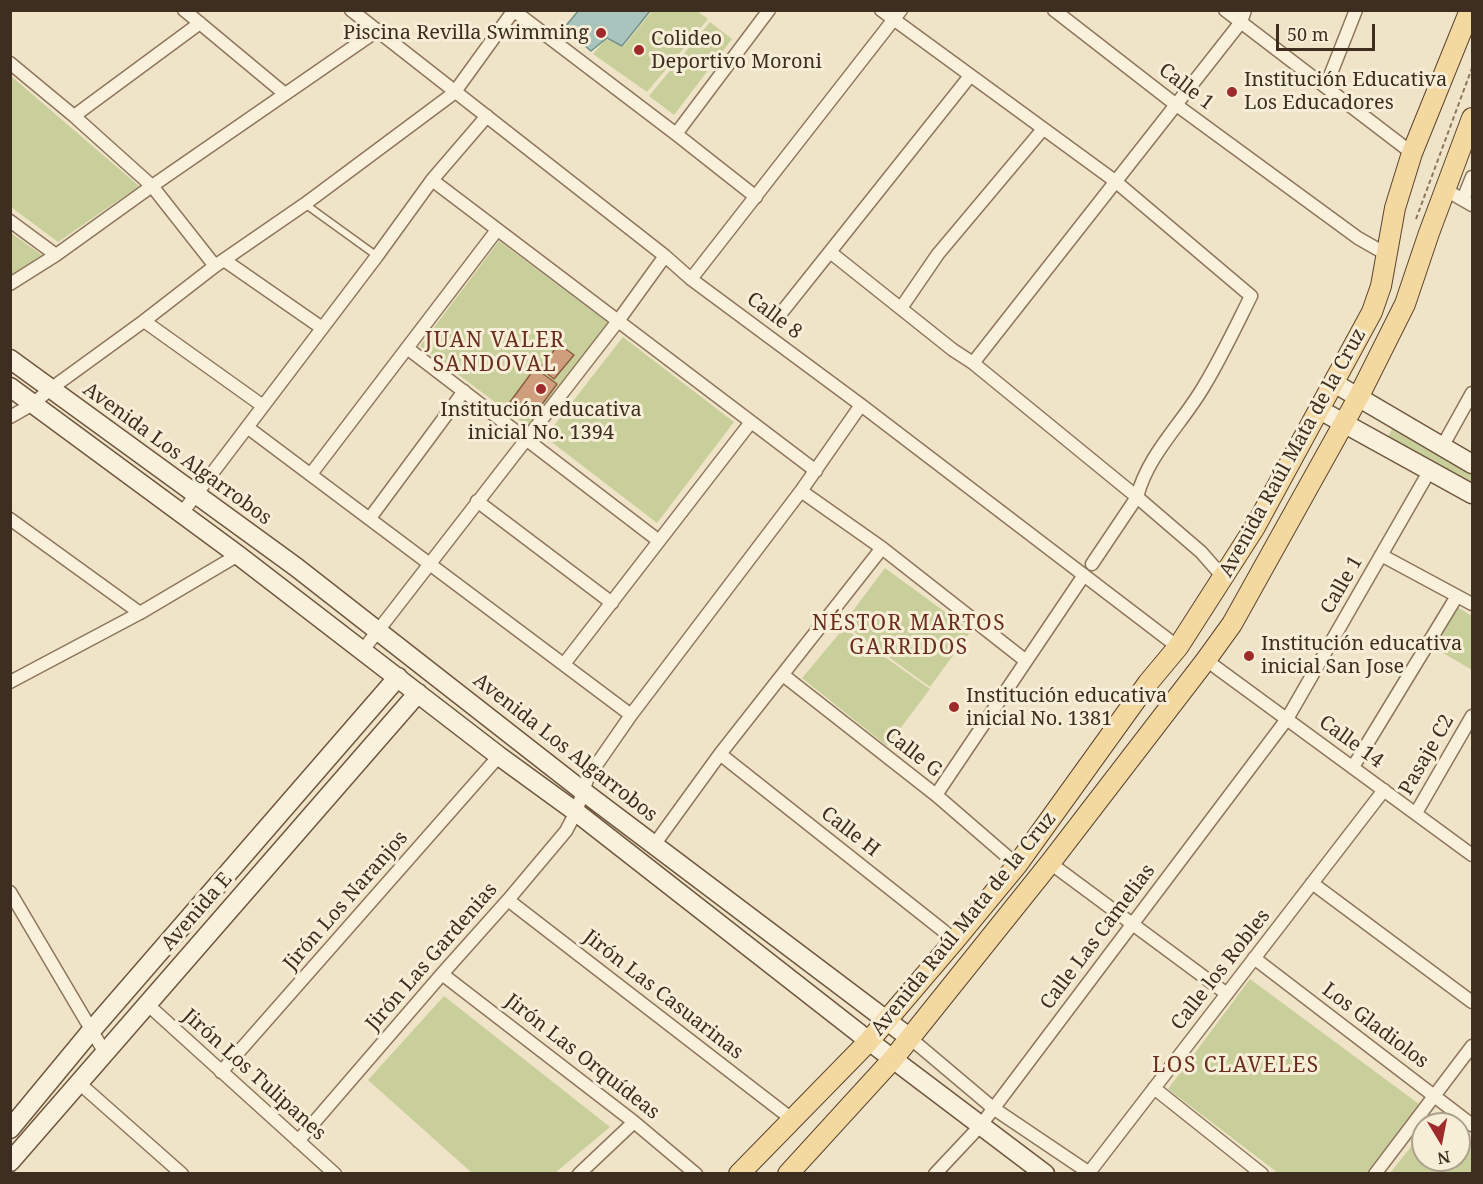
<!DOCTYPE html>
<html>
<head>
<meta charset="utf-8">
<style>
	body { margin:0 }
	#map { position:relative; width:1483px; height:1184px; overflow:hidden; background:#f0e4c8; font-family:"Noto Serif",serif }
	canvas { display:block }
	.frame { position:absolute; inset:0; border:12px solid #3d2e20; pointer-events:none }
	.north { position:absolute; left:1411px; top:1112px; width:60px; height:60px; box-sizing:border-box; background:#f7eed8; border:2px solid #ada18e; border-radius:50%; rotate:170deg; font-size:16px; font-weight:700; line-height:24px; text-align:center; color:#3d2e20 }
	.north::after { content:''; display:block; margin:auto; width:21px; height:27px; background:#9e2a2b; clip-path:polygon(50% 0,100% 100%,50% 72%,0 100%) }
	.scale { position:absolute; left:1276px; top:24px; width:99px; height:27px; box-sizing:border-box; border:3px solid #3d2e20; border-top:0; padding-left:8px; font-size:18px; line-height:21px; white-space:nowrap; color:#3d2e20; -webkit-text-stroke:4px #f7eed8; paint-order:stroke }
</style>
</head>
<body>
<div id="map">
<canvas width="1483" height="1184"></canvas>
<div class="frame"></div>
<div class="north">N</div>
<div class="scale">50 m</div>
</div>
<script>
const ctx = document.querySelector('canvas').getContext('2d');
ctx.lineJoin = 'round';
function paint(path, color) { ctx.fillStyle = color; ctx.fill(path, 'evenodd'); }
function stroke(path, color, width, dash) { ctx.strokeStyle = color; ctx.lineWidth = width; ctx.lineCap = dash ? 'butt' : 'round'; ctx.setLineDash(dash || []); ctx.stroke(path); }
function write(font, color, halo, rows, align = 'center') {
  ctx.font = font + ' "Noto Serif",serif'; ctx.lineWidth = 6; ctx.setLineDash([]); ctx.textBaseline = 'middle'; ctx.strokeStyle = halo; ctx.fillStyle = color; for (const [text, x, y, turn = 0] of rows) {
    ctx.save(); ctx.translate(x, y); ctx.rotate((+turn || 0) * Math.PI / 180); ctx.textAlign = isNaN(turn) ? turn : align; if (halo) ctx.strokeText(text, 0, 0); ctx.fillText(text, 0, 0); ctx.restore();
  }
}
const green = new Path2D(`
	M 652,11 L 697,11 L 708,19 L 647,92 L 593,54 L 606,39 L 623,47 Z
	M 710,22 L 732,39 L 674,115 L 649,96 Z
	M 11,76 L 139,186 L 58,242 L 11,207 Z
	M 11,233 L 42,255 L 11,275 Z
	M 499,241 L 608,323 L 527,426 L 420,346 Z
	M 623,337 L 734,422 L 657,523 L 545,437 Z
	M 1392,429 L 1394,429 L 1472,471 L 1472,487 L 1393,440 L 1388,437 Z
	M 885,568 L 971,631 L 930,687 L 843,624 Z
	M 1459,608 L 1472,616 L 1472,670 L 1433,647 L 1454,609 Z
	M 844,628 L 930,689 L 887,746 L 802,678 Z
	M 1250,979 L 1419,1104 L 1366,1173 L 1278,1173 L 1168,1089 Z
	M 444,996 L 610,1127 L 555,1173 L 472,1173 L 368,1080 Z
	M 1423,1132 L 1423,1160 L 1459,1160 L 1459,1132 L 1472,1142 L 1472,1173 L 1390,1173 Z`);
const water = new Path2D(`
	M 579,10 L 650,10 L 650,11 L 622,46 L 607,38 L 591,51 L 564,28 Z`);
const building = new Path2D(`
	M 559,344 L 574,355 L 554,379 L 540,368 Z
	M 535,368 L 557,384 L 532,418 L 510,402 Z`);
const path = new Path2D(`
	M 1416,219 L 1472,68`);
const lane = new Path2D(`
	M 305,204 L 377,256`);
const street = new Path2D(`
	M 184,10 L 285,94
	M 351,10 L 665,256 L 691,279 L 861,405 L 1178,647
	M 513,10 L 676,134 L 756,197
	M 881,10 L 1115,181 L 1251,296 C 1236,326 1221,358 1204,386 C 1182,424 1148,454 1137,497 L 1092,564
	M 1054,10 L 1175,104 L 1358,238 L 1386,254
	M 1225,10 L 1412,153
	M 10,63 L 74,116 L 152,186 L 215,266
	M 1326,86 L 1356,10
	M 74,116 L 200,23
	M 676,134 L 769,10
	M 432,180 L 816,471
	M 1444,189 L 1472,205
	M 1463,199 L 1472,177
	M 10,221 L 56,255
	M 830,252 L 953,350 L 973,363 L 1137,497 L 1201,552 L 1223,577
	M 224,260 L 322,328
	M 691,279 L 901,10
	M 10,284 L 56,255 L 152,186 L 378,30
	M 901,308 L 938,254 L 1043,129
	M 782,312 L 970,76
	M 144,321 L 263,406
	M 407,348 L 659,541
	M 973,363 L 1241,22 L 1245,10
	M 10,417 L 33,404 L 49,390 L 144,321 L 215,266 L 305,204 L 454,93 L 514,10
	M 247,427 L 631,715
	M 1442,447 L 1472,393
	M 311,474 L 497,230
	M 801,491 L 882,548 L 1026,661
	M 477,501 L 612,603
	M 182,513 L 377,256 L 432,180 L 487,116
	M 370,518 L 464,391
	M 10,519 L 140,613
	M 1381,555 L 1472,604
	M 363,650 L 618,321 L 665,256
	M 1206,660 L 1472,855
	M 564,664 L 751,422
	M 783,675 L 936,795 L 1017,865
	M 10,682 L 140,613 L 238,555
	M 720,754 L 955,940
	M 1353,767 L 1457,596
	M 936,795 L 1084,575
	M 1416,813 L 1472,716
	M 654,845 L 720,754 L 882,548
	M 1050,863 L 1227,994
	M 1312,883 L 1472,1002
	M 10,892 L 105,1053
	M 508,900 L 793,1120
	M 1254,958 L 1472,1125
	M 442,974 L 634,1122 L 696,1174
	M 147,1004 L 335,1174
	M 910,1038 L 993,1108 L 1091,1174
	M 221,1072 L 499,756
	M 79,1083 L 182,1174
	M 1154,1088 L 1262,1174
	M 298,1141 L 442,974 L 508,900 L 566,831 L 576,812 L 588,777 L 631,715 L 801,491 L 861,405
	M 579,1174 L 634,1122
	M 935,1174 L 981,1125 L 1287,719 L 1430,470
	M 1088,1174 L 1384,790
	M 1375,1174 L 1472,1046`);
const secondary = new Path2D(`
	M 10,359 L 296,567 L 584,792 L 910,1038
	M 1334,383 L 1472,464
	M 10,387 L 238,555 L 499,756 L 576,812 L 869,1041 L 1045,1174
	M 1320,410 L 1472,494
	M 10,1129 L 91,1031 L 398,677
	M 10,1162 L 418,693`);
const primary = new Path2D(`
	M 739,1174 L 869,1041 L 955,940 L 1017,865 L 1148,683 L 1178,647 L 1255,527 L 1372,312 L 1381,286 L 1395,208 L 1412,153 L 1470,10
	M 788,1174 L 893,1059 L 1050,863 L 1206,660 L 1232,624 L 1359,396 L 1405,304 L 1429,233 L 1472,118`);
const markers = [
	[601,33,6,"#9e2a2b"],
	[639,50,6,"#9e2a2b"],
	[1232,92,6,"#9e2a2b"],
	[541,389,6,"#9e2a2b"],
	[1249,656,6,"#9e2a2b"],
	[954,707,6,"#9e2a2b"]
];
const poiNames = [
	["Piscina Revilla Swimming",589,33,"right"],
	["Colideo",651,39],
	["Deportivo Moroni",651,62],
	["Institución Educativa",1244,80],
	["Los Educadores",1244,103],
	["Institución educativa",541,410,"center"],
	["inicial No. 1394",541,433,"center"],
	["Institución educativa",1261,644],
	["inicial San Jose",1261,667],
	["Institución educativa",966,696],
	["inicial No. 1381",966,719]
];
const streetNames = [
	["Calle 1",1186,87,37],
	["Calle 8",774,316,37],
	["Avenida Raúl Mata de la Cruz",1293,453,-61],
	["Avenida Los Algarrobos",177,454,36],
	["Calle 1",1342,585,-60],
	["Calle 14",1351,742,36],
	["Avenida Los Algarrobos",565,748,38],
	["Calle G",913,753,38],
	["Pasaje C2",1427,755,-60],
	["Calle H",850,832,38],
	["Jirón Los Naranjos",346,901,-49],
	["Avenida E",197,912,-49],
	["Avenida Raúl Mata de la Cruz",964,924,-51],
	["Calle Las Camelias",1098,937,-53],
	["Jirón Las Gardenias",432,957,-49],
	["Calle los Robles",1221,970,-52],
	["Jirón Las Casuarinas",663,995,38],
	["Los Gladiolos",1375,1026,37],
	["Jirón Las Orquídeas",582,1057,38],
	["Jirón Los Tulipanes",254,1075,42]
];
const neighbourhoodNames = [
	["JUAN VALER",495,341],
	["SANDOVAL",495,365],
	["NÉSTOR MARTOS",909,624],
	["GARRIDOS",909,648],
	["LOS CLAVELES",1236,1066]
];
paint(green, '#c9cf9b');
paint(water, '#a9c4bc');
stroke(water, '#6f938a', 1.5);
paint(building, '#cf9f7d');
stroke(building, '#8d5f41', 1.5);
stroke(lane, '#8d765c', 9);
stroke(street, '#8d765c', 15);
stroke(secondary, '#6f573f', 21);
stroke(primary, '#5b4430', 22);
stroke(path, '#8d765c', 2, [4.5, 3]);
stroke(lane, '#faf1dc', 6);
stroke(street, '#faf1dc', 12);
stroke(secondary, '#faf1dc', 18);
stroke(primary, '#f3d9a0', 20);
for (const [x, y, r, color] of markers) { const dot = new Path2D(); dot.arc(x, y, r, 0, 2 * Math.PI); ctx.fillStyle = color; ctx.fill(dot); stroke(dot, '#f7eed8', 2); }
write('20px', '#3d2e20', '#f7eed8', poiNames, 'left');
write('20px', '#3d2e20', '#f7eed8', streetNames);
ctx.letterSpacing = '1.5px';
write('21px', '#6b2e1e', '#f7eed8', neighbourhoodNames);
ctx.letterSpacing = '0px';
</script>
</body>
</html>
